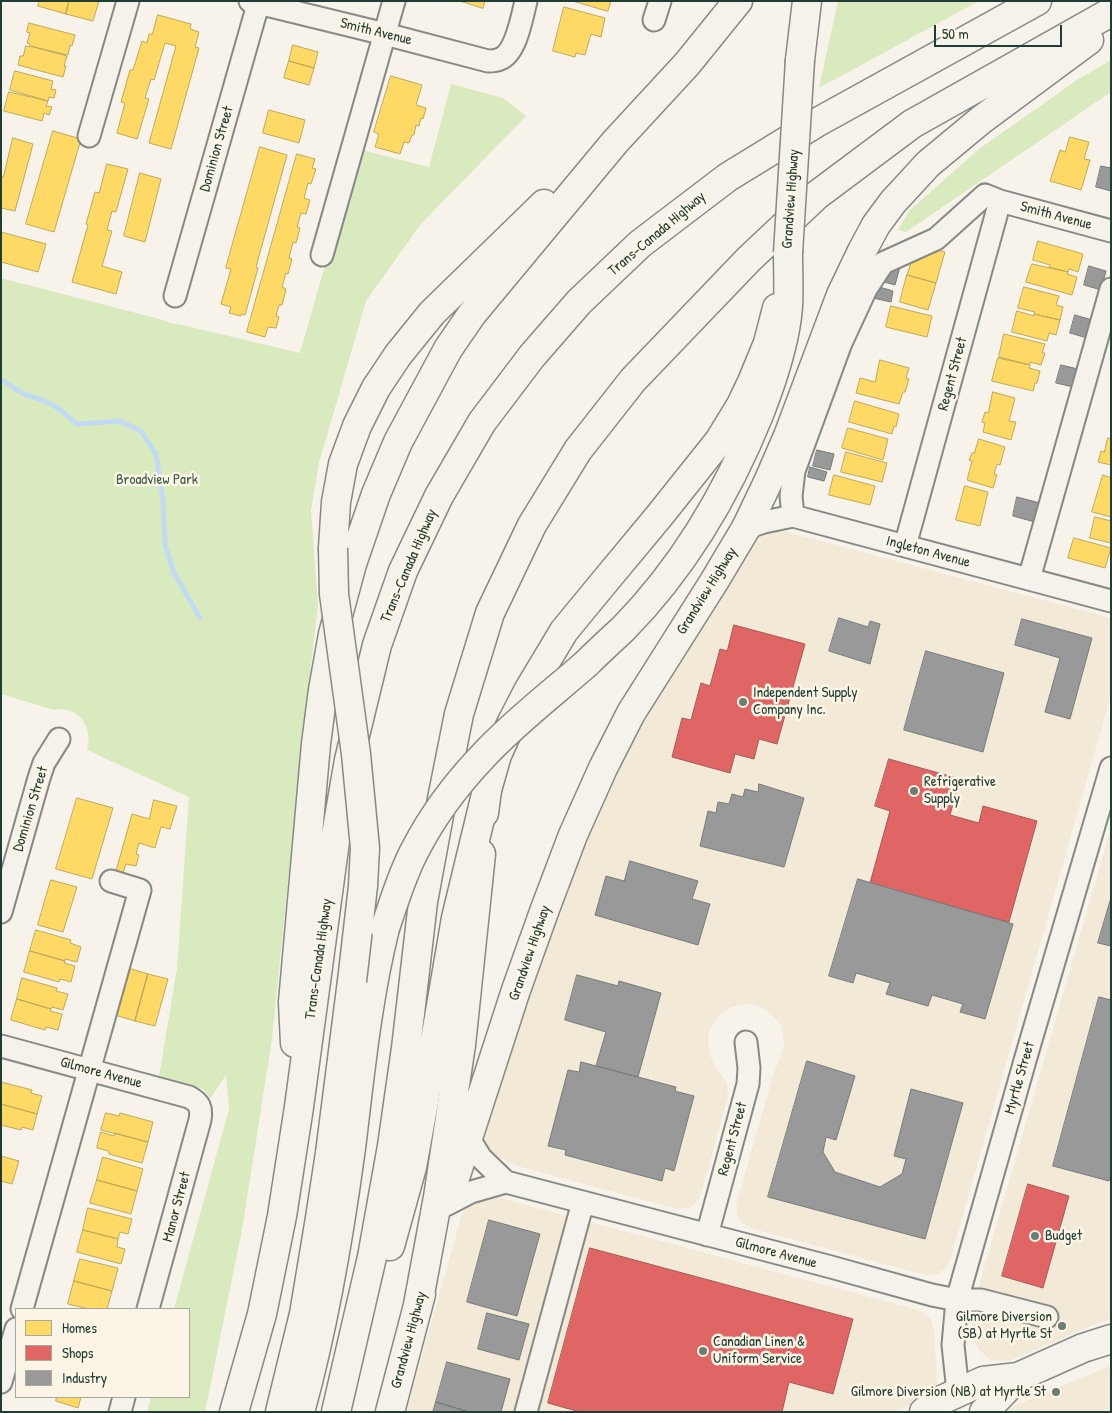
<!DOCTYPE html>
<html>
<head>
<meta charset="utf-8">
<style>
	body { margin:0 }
	#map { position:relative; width:1112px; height:1413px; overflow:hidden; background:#f7f3ea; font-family:"Patrick Hand",sans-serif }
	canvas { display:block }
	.frame { position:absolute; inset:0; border:2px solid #1f3d34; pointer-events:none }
	.legend { position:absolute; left:15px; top:1308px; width:175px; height:90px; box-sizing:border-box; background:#fcf5e5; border:1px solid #a4ab9e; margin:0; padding:6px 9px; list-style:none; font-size:15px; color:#1f3d34 }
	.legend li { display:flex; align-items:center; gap:10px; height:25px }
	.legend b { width:25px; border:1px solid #a4ab9e }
	.scale { position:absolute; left:934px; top:25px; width:128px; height:22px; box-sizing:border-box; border:2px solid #1f3d34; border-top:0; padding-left:6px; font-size:15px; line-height:18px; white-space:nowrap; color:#1f3d34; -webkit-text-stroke:4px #fcf5e5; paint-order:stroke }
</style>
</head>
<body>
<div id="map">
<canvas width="1112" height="1413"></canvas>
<div class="frame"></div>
<ul class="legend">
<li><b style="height:14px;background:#ffd966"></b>Homes</li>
<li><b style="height:14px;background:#e06666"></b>Shops</li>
<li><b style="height:14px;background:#999"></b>Industry</li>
</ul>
<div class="scale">50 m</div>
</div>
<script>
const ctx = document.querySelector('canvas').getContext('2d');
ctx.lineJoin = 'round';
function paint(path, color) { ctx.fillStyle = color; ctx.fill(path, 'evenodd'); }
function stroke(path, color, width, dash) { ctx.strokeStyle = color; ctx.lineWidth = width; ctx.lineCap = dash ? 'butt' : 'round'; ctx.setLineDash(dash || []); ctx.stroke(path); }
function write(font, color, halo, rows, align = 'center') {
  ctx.font = font + ' "Patrick Hand",sans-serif'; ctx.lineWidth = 5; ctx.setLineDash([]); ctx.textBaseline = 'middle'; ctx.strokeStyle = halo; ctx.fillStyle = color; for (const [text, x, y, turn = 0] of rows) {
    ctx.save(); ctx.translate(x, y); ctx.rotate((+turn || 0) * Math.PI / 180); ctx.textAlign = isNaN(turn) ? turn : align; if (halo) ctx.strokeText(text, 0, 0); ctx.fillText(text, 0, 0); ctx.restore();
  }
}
const built = new Path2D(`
	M 768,529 L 787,532 L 1111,618 L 1111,695 L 950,1260 L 946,1268 L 936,1275 L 925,1275 L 750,1228 L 740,1221 L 737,1215 L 736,1206 L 773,1075 L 783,1051 L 784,1040 L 781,1026 L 775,1018 L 763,1008 L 755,1005 L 744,1004 L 735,1006 L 727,1009 L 718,1016 L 710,1029 L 708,1037 L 709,1052 L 714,1065 L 724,1078 L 727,1084 L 728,1097 L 701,1194 L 699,1199 L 692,1206 L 687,1208 L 677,1209 L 521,1167 L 493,1155 L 481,1145 L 481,1124 L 507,1042 L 613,764 L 751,535 Z
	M 1111,828 L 1111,1319 L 1088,1327 L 1012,1360 L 1000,1361 L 991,1360 L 981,1352 L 974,1342 L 972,1325 L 973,1306 Z
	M 489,1195 L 918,1310 L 924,1313 L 931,1320 L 934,1330 L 937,1384 L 935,1389 L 926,1398 L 894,1412 L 406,1412 L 462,1214 L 467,1204 Z
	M 1111,1366 L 1111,1412 L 1000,1412 L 1105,1368 Z`);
const green = new Path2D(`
	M 838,1 L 979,1 L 819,88 Z
	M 1111,60 L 1111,92 L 906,232 L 898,230 L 910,210 L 979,149 L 1077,80 Z
	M 451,84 L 503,98 L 526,116 L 421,224 L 366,301 L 319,463 L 311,510 L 318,605 L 299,771 L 272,1039 L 242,1230 L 205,1412 L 147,1412 L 151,1397 L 189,1397 L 189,1309 L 174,1309 L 229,1109 L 226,1075 L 210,1099 L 208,1095 L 203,1089 L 159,1076 L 177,968 L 189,797 L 87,750 C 94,728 78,705 54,710 L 1,694 L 1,278 L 163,320 L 170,323 L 178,324 L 300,353 L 358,149 L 429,167 Z`);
const homes = new Path2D(`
	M 40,1 L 69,1 L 66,14 L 38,6 Z
	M 69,1 L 99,1 L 93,21 L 66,14 Z
	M 460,1 L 485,1 L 483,8 Z
	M 573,1 L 611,1 L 608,11 Z
	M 564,7 L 605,18 L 601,37 L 591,34 L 585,55 L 576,53 L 575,57 L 553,51 Z
	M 158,15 L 191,24 L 190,29 L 199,32 L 195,47 L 199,48 L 171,149 L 149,143 L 176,46 L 165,43 L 154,80 L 151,79 L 145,98 L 149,99 L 137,139 L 117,133 L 125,103 L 121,102 L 130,70 L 133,70 L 142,41 L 147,43 L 149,34 L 152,34 Z
	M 29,23 L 75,35 L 72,46 L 70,45 L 68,55 L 30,46 L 30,44 L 27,43 L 30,33 L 27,32 Z
	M 293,45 L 318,52 L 314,68 L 289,61 Z
	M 26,46 L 30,47 L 30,46 L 67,56 L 64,66 L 66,66 L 63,77 L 18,65 L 20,56 L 23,56 Z
	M 289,61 L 314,68 L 309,85 L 284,78 Z
	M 15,71 L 53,81 L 51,89 L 56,90 L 54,98 L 49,97 L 48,101 L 10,90 Z
	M 391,76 L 422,85 L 416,105 L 426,108 L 423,119 L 421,118 L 419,126 L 416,125 L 414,135 L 412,135 L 409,143 L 404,142 L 400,154 L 375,147 L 379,134 L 374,132 Z
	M 9,92 L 48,101 L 46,106 L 52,107 L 49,115 L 44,113 L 42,121 L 4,111 Z
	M 269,110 L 305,120 L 299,143 L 263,133 Z
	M 53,131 L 81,139 L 54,232 L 26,224 Z
	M 1070,137 L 1089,142 L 1084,159 L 1090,160 L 1081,190 L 1050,181 L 1060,150 L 1065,152 Z
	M 13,138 L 33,144 L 15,211 L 1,208 L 1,177 L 3,177 Z
	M 260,147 L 287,155 L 256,267 L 258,268 L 245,315 L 241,314 L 241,316 L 229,313 L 231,307 L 221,304 L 231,269 L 226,268 Z
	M 297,154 L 315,159 L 312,168 L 316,169 L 311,184 L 308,183 L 304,198 L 310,200 L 306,214 L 301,213 L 297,227 L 300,228 L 296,243 L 293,242 L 289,258 L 292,259 L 288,274 L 286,273 L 282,287 L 286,289 L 282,305 L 279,305 L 276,316 L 279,317 L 276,328 L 268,327 L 265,337 L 247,332 Z
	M 107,164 L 128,169 L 116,212 L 112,211 L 107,230 L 112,231 L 102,266 L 122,272 L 116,294 L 72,282 L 88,225 L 86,224 L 95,192 L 99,193 Z
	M 140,173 L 161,179 L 145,242 L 124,236 Z
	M 1,232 L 46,244 L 38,272 L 1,262 Z
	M 1038,241 L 1083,254 L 1078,272 L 1069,269 L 1068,272 L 1049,267 L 1050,265 L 1033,260 Z
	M 930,248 L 945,252 L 936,283 L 907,275 L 912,260 L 915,261 L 917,254 Z
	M 1032,264 L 1068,272 L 1067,274 L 1077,277 L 1072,295 L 1026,282 Z
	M 907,275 L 936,283 L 928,310 L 900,302 Z
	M 1024,287 L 1059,296 L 1056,305 L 1063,307 L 1060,320 L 1034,314 L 1035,312 L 1018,308 Z
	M 891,306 L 932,316 L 927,337 L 886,327 Z
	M 1017,311 L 1034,316 L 1034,314 L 1060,320 L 1056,335 L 1049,333 L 1047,341 L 1012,332 Z
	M 1004,334 L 1045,344 L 1042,353 L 1045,353 L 1041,365 L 1030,362 L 1030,365 L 999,357 Z
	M 998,358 L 1030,365 L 1029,368 L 1040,371 L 1037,383 L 1035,383 L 1033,391 L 992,381 Z
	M 880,360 L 909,368 L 906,378 L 909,379 L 905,392 L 903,392 L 899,404 L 856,393 L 860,378 L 875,382 Z
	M 993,392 L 1015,398 L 1009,421 L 1016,422 L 1011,440 L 983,432 L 985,423 L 982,422 L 985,412 L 988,413 Z
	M 855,401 L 899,414 L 896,427 L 894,426 L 892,434 L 849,422 Z
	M 848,428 L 888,439 L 883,460 L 842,448 Z
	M 1108,438 L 1111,439 L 1111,465 L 1098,462 L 1101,451 L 1104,452 Z
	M 979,439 L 1005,447 L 1000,465 L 997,464 L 994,474 L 997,475 L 993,488 L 967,480 L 972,461 L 969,460 L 972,453 L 974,453 Z
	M 846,452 L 887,463 L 882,482 L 841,472 Z
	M 834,475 L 875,486 L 870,505 L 829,495 Z
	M 1103,475 L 1111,478 L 1111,517 L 1092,512 Z
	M 965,486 L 988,492 L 980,526 L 956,520 Z
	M 1095,517 L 1111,521 L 1111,543 L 1090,538 Z
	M 1074,538 L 1111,548 L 1105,568 L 1068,558 Z
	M 77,798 L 113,808 L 92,879 L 56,869 Z
	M 154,800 L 177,806 L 170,829 L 161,827 L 155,848 L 139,843 L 136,854 L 139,855 L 136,866 L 126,864 L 123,873 L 116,871 L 132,814 L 149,819 Z
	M 51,880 L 77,887 L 63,932 L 38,925 Z
	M 36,930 L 71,940 L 70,943 L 81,947 L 77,962 L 65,959 L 65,961 L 30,951 Z
	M 30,951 L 65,961 L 64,963 L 75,966 L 71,982 L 60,979 L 59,982 L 24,972 Z
	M 128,968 L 148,974 L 135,1021 L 115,1015 Z
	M 148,974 L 168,979 L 155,1026 L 135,1021 Z
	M 22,978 L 57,988 L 56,991 L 68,994 L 63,1010 L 52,1007 L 51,1009 L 17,999 Z
	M 17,999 L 51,1009 L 50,1011 L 62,1014 L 58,1030 L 46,1027 L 45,1030 L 11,1020 Z
	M 1,1082 L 32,1090 L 31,1093 L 42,1096 L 37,1114 L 1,1104 Z
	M 1,1104 L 37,1114 L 33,1130 L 22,1127 L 21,1130 L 1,1125 Z
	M 106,1113 L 119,1116 L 120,1113 L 153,1122 L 148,1142 L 101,1130 Z
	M 101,1132 L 114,1136 L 115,1133 L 148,1142 L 142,1163 L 109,1154 L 109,1151 L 97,1148 Z
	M 1,1156 L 19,1161 L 12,1184 L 1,1181 Z
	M 103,1157 L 143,1169 L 137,1191 L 97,1180 Z
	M 97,1180 L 137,1191 L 131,1214 L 90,1203 Z
	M 88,1208 L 132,1219 L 128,1234 L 120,1232 L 118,1239 L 83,1230 Z
	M 83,1230 L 118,1239 L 117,1247 L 125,1249 L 121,1264 L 77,1252 Z
	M 80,1259 L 118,1268 L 112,1291 L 74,1281 Z
	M 74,1281 L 112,1291 L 107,1309 L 89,1309 L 68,1304 Z
	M 57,1397 L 81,1397 L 78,1408 L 56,1401 Z`);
const shops = new Path2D(`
	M 734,625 L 805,644 L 777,744 L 759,739 L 754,759 L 735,754 L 730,773 L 672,757 L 682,718 L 691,720 L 701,683 L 710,686 L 720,649 L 727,651 Z
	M 889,759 L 960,779 L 950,815 L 979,823 L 983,806 L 1037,821 L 1009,922 L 870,883 L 890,811 L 875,806 Z
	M 1028,1184 L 1069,1196 L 1043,1288 L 1002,1276 Z
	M 590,1248 L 853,1319 L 833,1394 L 789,1382 L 782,1412 L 580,1412 L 548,1403 Z`);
const industry = new Path2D(`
	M 1101,166 L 1111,168 L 1111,191 L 1096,187 Z
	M 888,264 L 900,267 L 895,285 L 884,282 Z
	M 1089,266 L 1106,271 L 1101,290 L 1084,285 Z
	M 876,286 L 893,291 L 891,302 L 873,298 Z
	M 1075,315 L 1092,320 L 1087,338 L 1070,333 Z
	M 1061,365 L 1078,369 L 1073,387 L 1056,383 Z
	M 817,450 L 834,454 L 830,470 L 813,466 Z
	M 810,467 L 827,472 L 824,481 L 808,477 Z
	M 1017,497 L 1040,503 L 1035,522 L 1013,516 Z
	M 839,618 L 868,627 L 870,621 L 880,624 L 870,664 L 829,651 Z
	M 1022,619 L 1092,638 L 1070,719 L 1045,712 L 1060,658 L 1015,645 Z
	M 926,651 L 1004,673 L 983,752 L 904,730 Z
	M 759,784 L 804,798 L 784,867 L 700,846 L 708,811 L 716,813 L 718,802 L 729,804 L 732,794 L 743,797 L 745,789 L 758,792 Z
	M 630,861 L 698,881 L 692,899 L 710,904 L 698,945 L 595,915 L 606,876 L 624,881 Z
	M 858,879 L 1013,924 L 985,1019 L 960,1012 L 963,1004 L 932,995 L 928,1006 L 886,994 L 890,983 L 856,973 L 853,983 L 829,976 Z
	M 1111,898 L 1111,946 L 1098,943 Z
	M 577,975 L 618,986 L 619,981 L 661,993 L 638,1077 L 596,1066 L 606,1032 L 565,1020 Z
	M 1099,997 L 1111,1000 L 1111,1175 L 1109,1181 L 1053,1166 Z
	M 807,1061 L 855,1076 L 836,1140 L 826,1137 L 823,1152 L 835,1172 L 880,1187 L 902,1174 L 906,1159 L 894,1156 L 911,1089 L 963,1103 L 925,1239 L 768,1197 Z
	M 581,1062 L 676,1087 L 675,1091 L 694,1096 L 674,1171 L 665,1168 L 662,1181 L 565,1155 L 566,1150 L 548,1146 L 568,1070 L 579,1072 Z
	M 489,1220 L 540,1234 L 517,1316 L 467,1302 Z
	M 487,1313 L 529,1324 L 519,1360 L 478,1349 Z
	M 447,1362 L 510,1379 L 501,1412 L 469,1412 L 436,1402 Z
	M 436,1402 L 469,1412 L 433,1412 Z`);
const stream = new Path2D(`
	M 1,381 L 4,381 L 23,394 L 45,401 L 58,408 L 77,424 L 120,421 L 141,431 L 156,454 L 163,501 L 165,545 L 174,573 L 200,618`);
const minor = new Path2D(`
	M 250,1 L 385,34 L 488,61 C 492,61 496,61 500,59 C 516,53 522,17 526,1
	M 654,20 L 660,1
	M 89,136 L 128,1
	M 322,255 L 394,1
	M 175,296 L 259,1
	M 793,516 L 791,496 L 794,471 L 841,343 L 866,289 L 883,263 L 936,239 L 985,195 L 1000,201 L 1111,231
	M 746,528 L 764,522 L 793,516 L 1111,601
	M 905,546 L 1000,201
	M 1029,579 L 1111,289
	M 1,912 L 39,778 L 44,763 L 59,739
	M 1,1046 L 189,1097 C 200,1103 202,1108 200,1120 L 148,1309
	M 468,1137 L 481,1158 L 506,1182 L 831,1267 L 932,1295 L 957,1300 L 981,1300 L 1047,1317
	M 446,1205 L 471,1192 L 506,1182
	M 707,1235 L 748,1084 L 749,1068 L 746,1042
	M 22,1309 L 140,890 L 111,881
	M 1,1382 L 16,1329
	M 958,1392 L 953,1345 L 957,1300 L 1026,1057 L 1111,768
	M 120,1412 L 124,1397
	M 526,1412 L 583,1202`);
const major = new Path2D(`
	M 800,60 L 807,1
	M 484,813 L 487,790 L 497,755 L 512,722 L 528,691 L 564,631 L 601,586 L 660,515 L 719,441 L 741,405 L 752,382 L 768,343 L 777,308
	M 455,1178 L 516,990 L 545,909 L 573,835 L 603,768 L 631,713 L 715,580 L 746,528
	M 417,1310 L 438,1197 L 461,1045 L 481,854
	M 390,1412 L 421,1294
	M 924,1412 L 933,1404 L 983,1381 L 1018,1377 L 1083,1348 L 1111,1339
	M 984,1412 L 1018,1377`);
const highway = new Path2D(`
	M 746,528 L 768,482 L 788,436 L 841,295 L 862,251 L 876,225 L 893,202 L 928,164 L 981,120 L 1089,40
	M 333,548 L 336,502 L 343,464 L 357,426 L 376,388 L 398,355 L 432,313 L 544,204
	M 587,663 C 599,651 611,640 623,629 C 684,567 728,492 760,412 C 772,381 786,339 788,306 C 789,288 788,270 788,253
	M 295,1043 L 293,1002 L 316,744 L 323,690 L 333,634 L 352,564 L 376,494 L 398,442 L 448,349 L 472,314 L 615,142 L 687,64 L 738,1
	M 390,1246 L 412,1167 L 431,1064 L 456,918 L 487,790
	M 234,1412 L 262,1314 L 282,1216 L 299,1107 L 335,841 L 349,760 L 377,645 L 403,571 L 439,496 L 482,422 L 532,356 L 579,302 L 640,244 L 728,177 L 816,123 L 1037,1
	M 280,1412 L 304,1314 L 320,1218 L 330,1153 L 352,981
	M 300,1412 C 324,1326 339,1237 351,1148 C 360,1075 367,1000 385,928
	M 336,1412 L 372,1257 L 392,1146 L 406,1048 L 423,902 L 442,799 L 459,714 L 490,613 L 532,525 L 578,450 L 633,380 L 749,259 L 817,195 L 912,124 L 1111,12`);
const majorBridge = new Path2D(`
	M 788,253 L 800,60`);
const highwayBridge = new Path2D(`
	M 333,548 L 334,594 L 356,754 L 365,848 L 363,886 L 352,981
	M 385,928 C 394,902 402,874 415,850 C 433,815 458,782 485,754 C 516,721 553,693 587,663`);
const markers = [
	[743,702,5,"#6b7d74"],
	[914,791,5,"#6b7d74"],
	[1035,1236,5,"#6b7d74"],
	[1062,1326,5,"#6b7d74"],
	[703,1351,5,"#6b7d74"],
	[1056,1392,5,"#6b7d74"]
];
const streetNames = [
	["Smith Avenue",376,32,14],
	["Dominion Street",217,149,-74],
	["Grandview Highway",791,199,-86],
	["Smith Avenue",1056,216,15],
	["Trans-Canada Highway",657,234,-40],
	["Regent Street",953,374,-75],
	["Ingleton Avenue",928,552,15],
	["Trans-Canada Highway",409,566,-67],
	["Grandview Highway",707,591,-58],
	["Dominion Street",31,809,-73],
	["Grandview Highway",530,953,-71],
	["Trans-Canada Highway",319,959,-82],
	["Gilmore Avenue",101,1073,15],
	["Myrtle Street",1020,1078,-74],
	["Regent Street",733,1139,-75],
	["Manor Street",177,1207,-75],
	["Gilmore Avenue",776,1253,15],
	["Grandview Highway",409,1340,-75]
];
const parkNames = [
	["Broadview Park",157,480]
];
const poiNames = [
	["Independent Supply",753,693],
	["Company Inc.",753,710],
	["Refrigerative",924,782],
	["Supply",924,799],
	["Budget",1045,1236],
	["Gilmore Diversion",1052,1317,"right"],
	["(SB) at Myrtle St",1052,1334,"right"],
	["Canadian Linen &",713,1342],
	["Uniform Service",713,1359],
	["Gilmore Diversion (NB) at Myrtle St",1046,1392,"right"]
];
paint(built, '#f3e9d7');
paint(green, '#d9eabf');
paint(homes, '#ffd966');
stroke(homes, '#bcaa57', 1);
paint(shops, '#e06666');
stroke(shops, '#a65a57', 1);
paint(industry, '#999');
stroke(industry, '#747d7b', 1);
stroke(stream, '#c3dbf2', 5);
stroke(minor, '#868984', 25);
stroke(major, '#868984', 31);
stroke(highway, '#868984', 31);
stroke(minor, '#f5f2ec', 21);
stroke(major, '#f5f2ec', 28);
stroke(highway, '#f5f2ec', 28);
stroke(majorBridge, '#868984', 31, []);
stroke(highwayBridge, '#868984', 31, []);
stroke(majorBridge, '#f5f2ec', 28);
stroke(highwayBridge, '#f5f2ec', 28);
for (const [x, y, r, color] of markers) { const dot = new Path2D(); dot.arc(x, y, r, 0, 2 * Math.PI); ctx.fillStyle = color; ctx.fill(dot); stroke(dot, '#fcf5e5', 2); }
write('15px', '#1f3d34', '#fcf5e5', streetNames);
write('15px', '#3f5e49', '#fcf5e5', parkNames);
write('15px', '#1f3d34', '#fcf5e5', poiNames, 'left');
</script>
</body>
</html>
